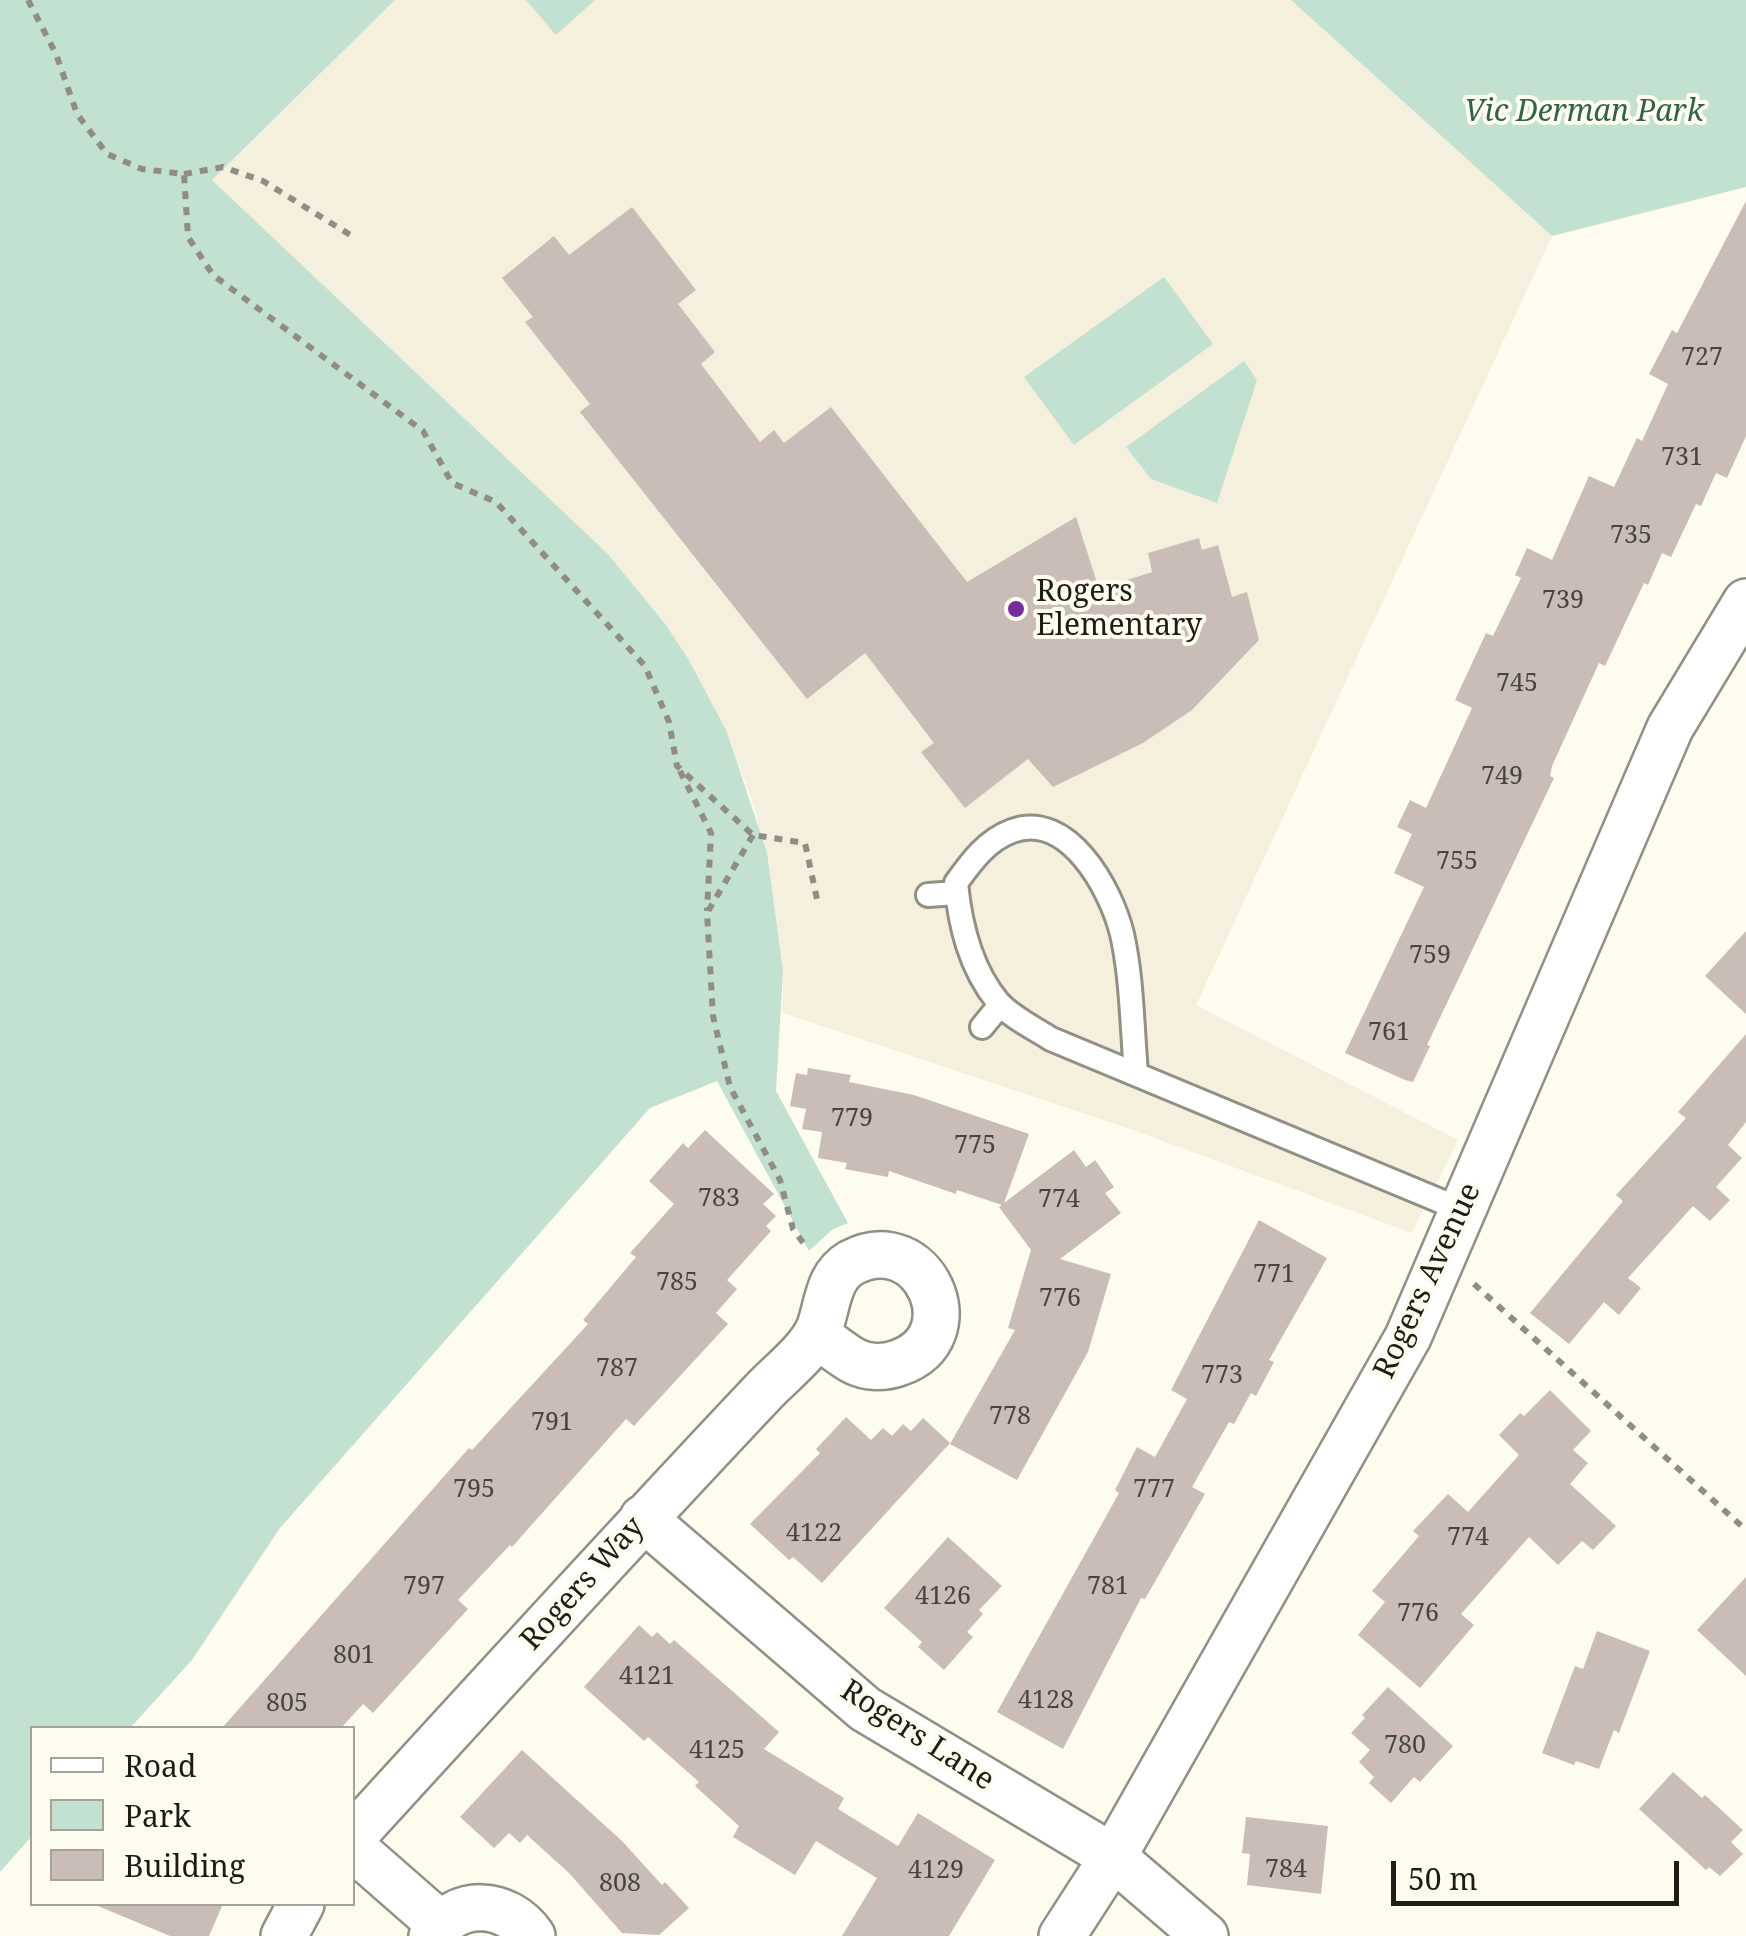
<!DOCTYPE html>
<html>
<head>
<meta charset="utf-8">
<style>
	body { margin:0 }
	#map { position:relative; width:1746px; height:1936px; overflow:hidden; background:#fefbef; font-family:"Noto Serif",serif }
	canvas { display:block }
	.legend { position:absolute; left:30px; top:1726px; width:325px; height:180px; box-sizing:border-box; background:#fefbef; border:2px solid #a4a299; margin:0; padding:12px 18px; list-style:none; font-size:30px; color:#1d1d18 }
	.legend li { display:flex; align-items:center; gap:20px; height:50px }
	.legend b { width:50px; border:2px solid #a4a299 }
	.scale { position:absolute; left:1391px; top:1861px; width:288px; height:45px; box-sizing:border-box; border:5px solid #1d1d18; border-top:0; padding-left:12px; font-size:30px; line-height:35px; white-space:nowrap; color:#1d1d18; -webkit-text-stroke:8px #fefbef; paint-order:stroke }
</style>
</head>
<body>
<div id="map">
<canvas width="1746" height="1936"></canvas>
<ul class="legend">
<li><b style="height:12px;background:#fff"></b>Road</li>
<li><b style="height:28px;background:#c3e1d0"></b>Park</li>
<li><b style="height:28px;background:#cabdb7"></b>Building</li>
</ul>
<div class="scale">50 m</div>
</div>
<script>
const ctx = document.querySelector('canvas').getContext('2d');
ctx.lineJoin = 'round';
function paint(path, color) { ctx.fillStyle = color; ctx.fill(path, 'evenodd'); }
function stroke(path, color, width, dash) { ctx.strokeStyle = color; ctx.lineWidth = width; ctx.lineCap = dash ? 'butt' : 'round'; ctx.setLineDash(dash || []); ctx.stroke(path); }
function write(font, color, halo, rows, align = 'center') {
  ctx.font = font + ' "Noto Serif",serif'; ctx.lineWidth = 8; ctx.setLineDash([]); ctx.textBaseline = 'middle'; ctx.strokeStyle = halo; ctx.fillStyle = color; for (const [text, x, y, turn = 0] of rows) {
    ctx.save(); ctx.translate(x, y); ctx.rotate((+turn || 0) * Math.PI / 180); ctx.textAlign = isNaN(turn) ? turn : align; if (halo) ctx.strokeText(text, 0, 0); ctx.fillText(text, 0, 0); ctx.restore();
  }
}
const built = new Path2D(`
	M 395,0 L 1291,0 L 1552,236 L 1196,1005 L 1458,1140 L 1412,1233 L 1133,1130 L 783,1013 L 783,971 L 756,812 L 727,732 L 689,660 L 666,625 L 608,554 L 212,180 Z`);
const green = new Path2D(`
	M 0,0 L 395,0 L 212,180 L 608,554 L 666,625 L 689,660 L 727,732 L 767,853 L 783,971 L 776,1091 L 848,1223 L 833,1229 L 809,1251 L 717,1081 L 650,1108 L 280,1528 L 192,1660 L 130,1728 L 32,1728 L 32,1836 L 0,1872 Z
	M 526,0 L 595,0 L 556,35 Z
	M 1291,0 L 1746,0 L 1746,187 L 1552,236 Z
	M 1164,277 L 1213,344 L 1074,445 L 1024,377 Z
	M 1244,361 L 1257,380 L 1217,503 L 1151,479 L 1126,447 Z`);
const building = new Path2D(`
	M 1746,201 L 1746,436 L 1727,478 L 1716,473 L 1701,506 L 1696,504 L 1671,557 L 1662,553 L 1648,585 L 1644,583 L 1605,666 L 1599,663 L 1552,766 L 1550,776 L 1554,778 L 1427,1045 L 1430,1046 L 1413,1082 L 1405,1080 L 1345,1053 L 1424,887 L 1394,873 L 1412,834 L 1397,827 L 1410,800 L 1426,808 L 1472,708 L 1455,700 L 1486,633 L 1493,636 L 1521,578 L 1515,575 L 1527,548 L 1552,560 L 1589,476 L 1614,487 L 1637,438 L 1642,441 L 1668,384 L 1649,374 L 1672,330 L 1677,333 Z
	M 632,207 L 696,290 L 678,304 L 715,352 L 701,364 L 760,442 L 774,430 L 784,443 L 831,407 L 967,582 L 1076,517 L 1099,589 L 1152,572 L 1148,553 L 1199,538 L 1202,550 L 1218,545 L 1232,597 L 1247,592 L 1259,640 L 1192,710 L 1143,743 L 1053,787 L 1028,759 L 965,808 L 921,752 L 934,743 L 865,653 L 807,699 L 580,412 L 590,404 L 525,322 L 533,317 L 502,278 L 554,236 L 569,255 Z
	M 1746,931 L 1746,1014 L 1705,976 Z
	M 1746,1034 L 1746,1122 L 1728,1145 L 1742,1158 L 1716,1187 L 1730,1200 L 1710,1221 L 1693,1206 L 1628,1278 L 1641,1288 L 1619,1315 L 1604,1302 L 1569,1344 L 1530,1313 L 1623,1201 L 1616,1195 L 1686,1118 L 1678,1112 Z
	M 808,1068 L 851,1075 L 849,1082 L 914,1095 L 1029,1134 L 1004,1203 L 1074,1150 L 1086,1167 L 1095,1160 L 1114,1187 L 1105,1193 L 1121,1213 L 1060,1259 L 1111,1274 L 1088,1352 L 1017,1480 L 950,1444 L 1015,1330 L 1008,1328 L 1031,1250 L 999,1207 L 1002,1205 L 957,1190 L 956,1194 L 889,1171 L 888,1177 L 845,1169 L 847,1163 L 818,1158 L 822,1132 L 802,1129 L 806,1109 L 790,1106 L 796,1073 L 807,1075 Z
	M 705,1130 L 774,1194 L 763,1204 L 776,1216 L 766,1226 L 771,1231 L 727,1280 L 737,1289 L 716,1313 L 728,1324 L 634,1426 L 626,1419 L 512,1547 L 510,1545 L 458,1600 L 468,1609 L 373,1713 L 363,1704 L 341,1728 L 222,1728 L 469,1448 L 472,1450 L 588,1324 L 583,1320 L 636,1257 L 630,1253 L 674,1204 L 649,1181 L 683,1143 L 688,1148 Z
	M 1259,1220 L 1327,1258 L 1269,1360 L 1274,1362 L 1256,1396 L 1251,1393 L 1234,1424 L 1229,1422 L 1192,1487 L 1205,1494 L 1145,1599 L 1141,1598 L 1063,1749 L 997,1712 L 1119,1493 L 1115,1490 L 1137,1447 L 1155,1457 L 1187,1399 L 1171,1390 Z
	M 1550,1390 L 1591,1431 L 1573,1450 L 1588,1463 L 1570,1484 L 1616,1526 L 1593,1550 L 1582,1541 L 1558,1565 L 1529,1537 L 1461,1614 L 1474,1625 L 1420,1688 L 1358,1635 L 1385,1602 L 1372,1591 L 1419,1536 L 1413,1531 L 1448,1494 L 1468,1512 L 1519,1455 L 1499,1435 L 1520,1413 L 1524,1416 Z
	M 846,1417 L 871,1440 L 883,1428 L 892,1436 L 903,1424 L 911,1431 L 923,1418 L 950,1443 L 822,1583 L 793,1557 L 789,1560 L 750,1524 L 820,1453 L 816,1449 Z
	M 948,1537 L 1002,1586 L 979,1610 L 983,1614 L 967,1632 L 973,1637 L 944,1670 L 918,1647 L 922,1642 L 884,1608 Z
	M 1746,1577 L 1746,1676 L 1697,1630 Z
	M 639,1625 L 652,1637 L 657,1632 L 670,1644 L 674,1640 L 779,1732 L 764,1749 L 844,1798 L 838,1809 L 898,1846 L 918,1813 L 995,1860 L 949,1936 L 842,1936 L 877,1878 L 816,1841 L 795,1875 L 733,1837 L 739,1826 L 695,1786 L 699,1782 L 648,1737 L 644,1741 L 584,1687 Z
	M 1597,1631 L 1650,1651 L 1619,1733 L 1614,1730 L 1599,1769 L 1576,1761 L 1574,1765 L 1542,1753 L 1575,1666 L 1583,1669 Z
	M 1388,1687 L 1453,1746 L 1420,1782 L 1414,1777 L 1391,1803 L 1369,1783 L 1374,1777 L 1359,1762 L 1370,1750 L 1351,1733 L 1365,1718 L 1362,1715 Z
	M 522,1750 L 622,1841 L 662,1885 L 665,1882 L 689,1908 L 659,1935 L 622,1933 L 569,1873 L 527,1835 L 520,1843 L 509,1833 L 494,1848 L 460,1817 Z
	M 1673,1772 L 1702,1798 L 1705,1795 L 1743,1830 L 1731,1842 L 1743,1854 L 1720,1876 L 1709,1867 L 1706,1870 L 1639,1809 Z
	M 1246,1817 L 1328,1826 L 1321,1894 L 1247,1885 L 1250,1854 L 1242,1853 Z
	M 93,1904 L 223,1904 L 209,1936 L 170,1936 Z`);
const path = new Path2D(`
	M 28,0 L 56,54 L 77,114 L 107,154 L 142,169 L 184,174 L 188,237 L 213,275 L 423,431 L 452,483 L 496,502 L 645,666 L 669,722 L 677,766 L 753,835 L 805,843 L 818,904
	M 184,174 L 223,167 L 263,181 L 352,236
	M 680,771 L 711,833 L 707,911
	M 753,835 L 707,913 L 713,1016 L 730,1087 L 780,1180 L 793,1229 L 807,1248
	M 1474,1284 L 1746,1530`);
const lane = new Path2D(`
	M 928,895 L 957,893
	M 982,1027 L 1000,1005
	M 1136,1072 C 1132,1027 1132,978 1122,934 C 1111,889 1068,810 1012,831 C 987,840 971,862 956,883 C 960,925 970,968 998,1002 C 1011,1017 1034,1028 1051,1039 L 1462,1210`);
const street = new Path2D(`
	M 643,1518 L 865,1709 L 1113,1857 L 1205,1936
	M 352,1837 C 489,1687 625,1538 764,1391 C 781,1373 809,1352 819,1329 C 828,1306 827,1277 851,1263 C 923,1224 975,1337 898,1363 C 884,1368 867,1368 854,1361 C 841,1354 829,1343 816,1335
	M 352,1847 L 440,1924
	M 284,1936 L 301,1904
	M 432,1936 C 456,1897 507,1900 532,1936
	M 1062,1936 L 1113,1857 L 1408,1337 L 1670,728 L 1746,602`);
const markers = [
	[1016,609,10,"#772c9e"]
];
const numberNames = [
	["727",1702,358],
	["731",1682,458],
	["735",1631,536],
	["739",1563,601],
	["745",1517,684],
	["749",1502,777],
	["755",1457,862],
	["759",1430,956],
	["761",1389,1033],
	["779",852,1119],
	["775",975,1146],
	["783",719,1199],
	["774",1059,1200],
	["771",1274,1275],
	["785",677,1283],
	["776",1060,1299],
	["787",617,1369],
	["773",1222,1376],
	["778",1010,1417],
	["791",552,1423],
	["795",474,1490],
	["777",1154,1490],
	["4122",814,1534],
	["774",1468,1538],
	["797",424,1587],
	["781",1108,1587],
	["4126",943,1597],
	["776",1418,1614],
	["801",354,1656],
	["4121",647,1677],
	["4128",1046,1701],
	["805",287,1704],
	["780",1405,1746],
	["4125",717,1751],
	["784",1286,1870],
	["4129",936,1871],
	["808",620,1884]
];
const parkNames = [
	["Vic Derman Park",1584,112]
];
const poiNames = [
	["Rogers",1036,592],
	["Elementary",1036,626]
];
const streetNames = [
	["Rogers Avenue",1428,1281,-65],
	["Rogers Way",583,1584,-48],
	["Rogers Lane",917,1736,33]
];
paint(built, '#f5f0dd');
paint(green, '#c3e1d0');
paint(building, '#cabdb7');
stroke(lane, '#929084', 28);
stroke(street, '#929084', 50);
stroke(path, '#8f8d85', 6, [8, 8]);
stroke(lane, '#fff', 22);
stroke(street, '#fff', 45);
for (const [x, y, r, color] of markers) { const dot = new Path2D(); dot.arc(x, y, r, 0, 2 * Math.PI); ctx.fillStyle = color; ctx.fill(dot); stroke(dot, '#fefbef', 4); }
write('25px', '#484540', null, numberNames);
write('italic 30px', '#306349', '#fefbef', parkNames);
write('30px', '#1d1d18', '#fefbef', poiNames, 'left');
write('30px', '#1d1d18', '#fefbef', streetNames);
</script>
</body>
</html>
